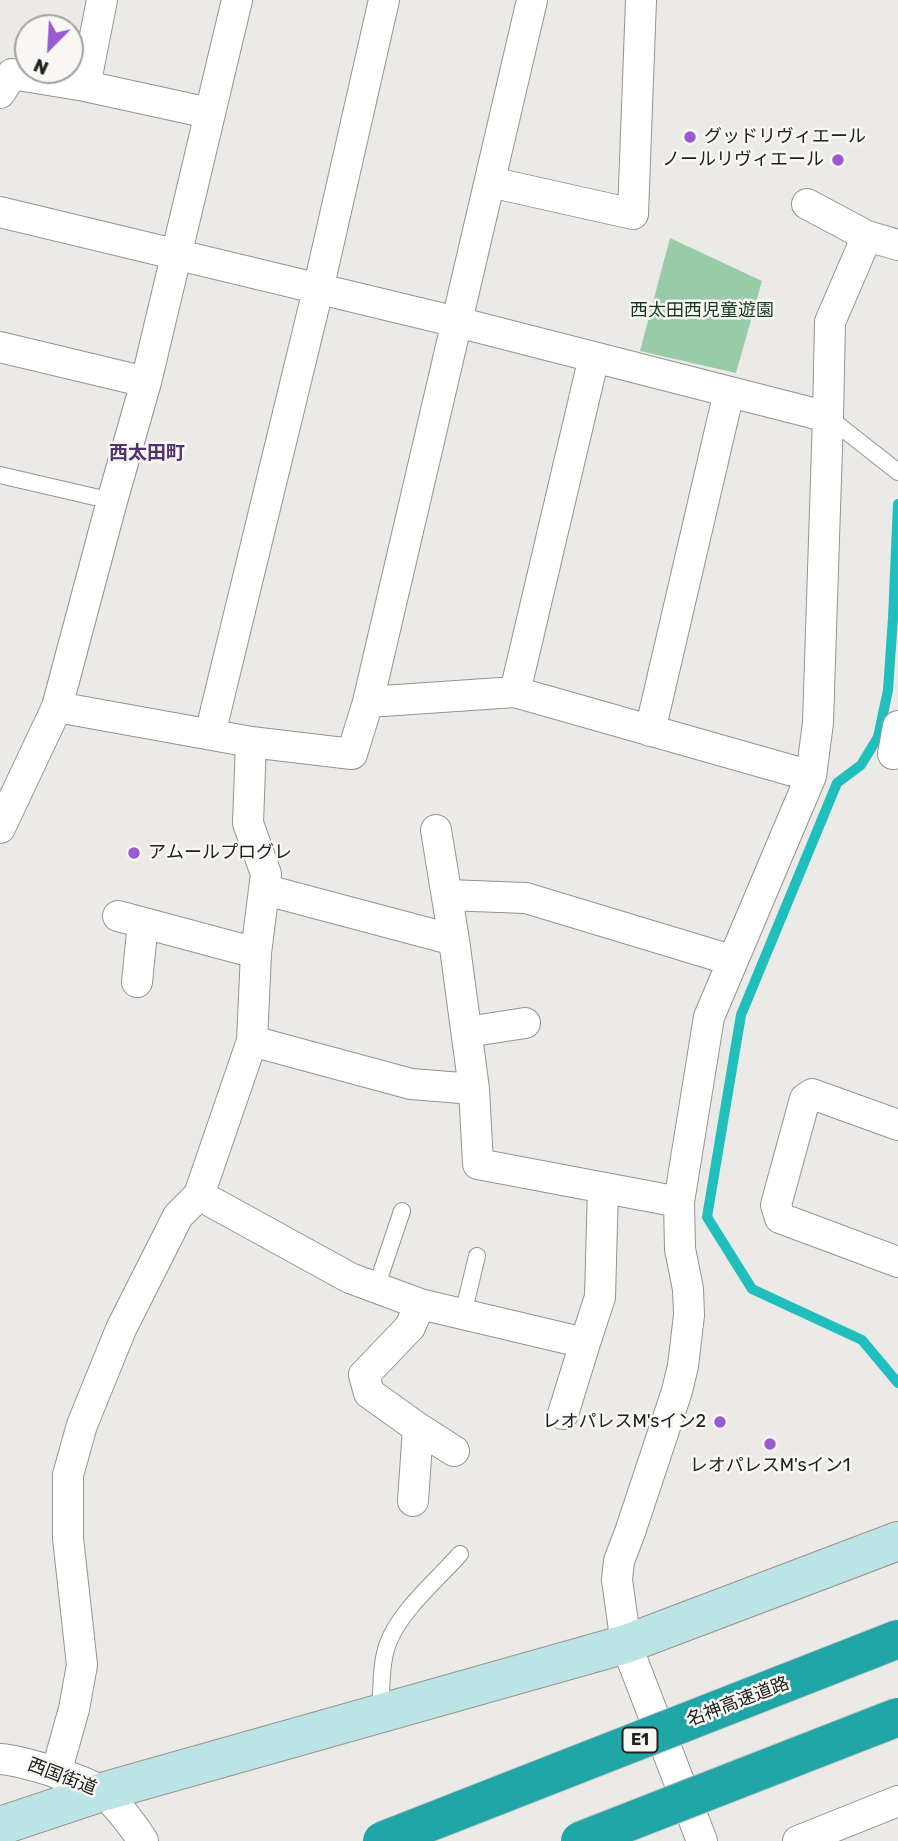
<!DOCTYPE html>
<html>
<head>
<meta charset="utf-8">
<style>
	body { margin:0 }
	#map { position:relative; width:898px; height:1841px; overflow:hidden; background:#eceae7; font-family:Rubik,sans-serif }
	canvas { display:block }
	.north { position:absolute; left:14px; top:14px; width:70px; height:70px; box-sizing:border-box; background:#f9f7f4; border:2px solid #a3a19f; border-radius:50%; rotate:204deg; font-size:19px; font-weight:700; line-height:28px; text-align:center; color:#212120 }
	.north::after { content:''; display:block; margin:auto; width:24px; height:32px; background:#9a5ad0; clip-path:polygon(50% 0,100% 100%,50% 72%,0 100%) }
</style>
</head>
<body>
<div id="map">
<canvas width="898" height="1841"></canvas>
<div class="north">N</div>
</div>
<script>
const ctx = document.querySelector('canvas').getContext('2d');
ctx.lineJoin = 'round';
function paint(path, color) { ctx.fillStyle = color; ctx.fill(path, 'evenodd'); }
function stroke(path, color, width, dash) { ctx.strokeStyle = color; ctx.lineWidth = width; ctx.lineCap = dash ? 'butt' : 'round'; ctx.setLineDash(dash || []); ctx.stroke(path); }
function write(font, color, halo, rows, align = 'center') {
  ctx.font = font + ' Rubik,"Noto Sans JP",sans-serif'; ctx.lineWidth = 5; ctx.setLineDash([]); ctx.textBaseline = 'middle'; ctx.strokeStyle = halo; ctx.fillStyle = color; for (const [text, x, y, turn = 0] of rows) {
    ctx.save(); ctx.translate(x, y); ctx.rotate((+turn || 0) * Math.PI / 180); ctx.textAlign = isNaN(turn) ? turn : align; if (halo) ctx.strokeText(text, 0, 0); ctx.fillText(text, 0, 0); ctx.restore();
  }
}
const green = new Path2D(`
	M 670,238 L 762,281 L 736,373 L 640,351 Z`);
const stream = new Path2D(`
	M 898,504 L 893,618 L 888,690 L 878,737 L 861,765 L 837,783 L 741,1015 L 707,1217 L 752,1289 L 862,1340 L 898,1383`);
const lane = new Path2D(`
	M 828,417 L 898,472
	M 0,475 L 112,501
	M 376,1288 L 402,1211
	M 463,1314 L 477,1256
	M 380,1714 C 382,1690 380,1665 388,1643 C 400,1611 437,1580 460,1554`);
const street = new Path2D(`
	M 237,0 L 146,382 L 112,501 L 57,707 L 251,742 L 352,754 L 368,702 L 515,692 L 811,776
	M 85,86 L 102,0
	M 0,93 L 12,74 L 85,86 L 209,113
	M 490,182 L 633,214 L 641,0
	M 807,204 L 867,236 L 898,245
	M 0,212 L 457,322 L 828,417 L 818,723 L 811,776 L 709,1017 L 679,1202 L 680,1249 L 688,1289 L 689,1315 L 683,1366 L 677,1391 L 630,1532 L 619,1561 L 617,1580 L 626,1644 L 702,1841
	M 0,347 L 146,382
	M 828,417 L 830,322 L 867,236
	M 515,692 L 594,357
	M 368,702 L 532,0
	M 650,731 L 729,392
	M 210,734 L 318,290 L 384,0
	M 251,742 L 248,823 L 266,874 L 256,953 L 252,1041 L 411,1084 L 474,1089 L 478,1164 L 679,1202
	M 893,754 L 898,726
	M 0,828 L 57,707
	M 436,830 L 454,940 L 474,1089
	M 266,890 L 454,940
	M 447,895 L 526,898 L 731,960
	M 118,916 L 256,953
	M 137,982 L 143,923
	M 467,1032 L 525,1023
	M 252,1041 L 199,1195 L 350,1278 L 420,1304 L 585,1343 L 600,1297 L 603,1188
	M 898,1125 L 812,1094 L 805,1099 L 776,1205 L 780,1218 L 898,1262
	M 563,1414 L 585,1343
	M 418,1428 L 454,1451
	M 413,1501 L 418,1428 L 369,1393 L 364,1375 L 410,1327 L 420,1304
	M 0,1759 C 22,1761 89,1780 104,1794 C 120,1807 132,1824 143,1841
	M 56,1773 L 74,1709 L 82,1665 L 68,1538 L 68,1475 L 82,1425 L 121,1329 L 178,1216 L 199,1195
	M 798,1841 L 898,1801`);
const secondary = new Path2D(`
	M 0,1826 L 102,1792 L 626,1644 L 898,1541`);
const highwayBridge = new Path2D(`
	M 382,1841 L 898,1639
	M 580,1841 L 898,1717`);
const markers = [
	[690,137,7,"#9a5ad0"],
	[838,160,7,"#9a5ad0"],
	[134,853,7,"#9a5ad0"],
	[720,1422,7,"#9a5ad0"],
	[770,1444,7,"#9a5ad0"]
];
const shields = [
	[640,1740,35]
];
const shieldNames = [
	["E1",640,1740]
];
const poiNames = [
	["グッドリヴィエール",704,137],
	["ノールリヴィエール",824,160,"right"],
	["アムールプログレ",148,853],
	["レオパレスM'sイン2",706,1422,"right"],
	["レオパレスM'sイン1",770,1466,"center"]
];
const parkNames = [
	["西太田西児童遊園",702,311]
];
const streetNames = [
	["名神高速道路",738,1702,-21],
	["西国街道",62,1777,21]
];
const neighbourhoodNames = [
	["西太田町",147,454]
];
paint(green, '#98cba7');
stroke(stream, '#21bebe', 10);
stroke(lane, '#959390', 18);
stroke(street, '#959390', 32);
stroke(secondary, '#959390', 40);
stroke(lane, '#fff', 16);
stroke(street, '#fff', 30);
stroke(secondary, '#bce4e5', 38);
stroke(highwayBridge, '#c5c5c5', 40, []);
stroke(highwayBridge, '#21a6a8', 38);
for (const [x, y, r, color] of markers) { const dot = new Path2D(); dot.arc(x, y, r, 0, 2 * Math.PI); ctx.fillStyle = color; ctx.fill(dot); stroke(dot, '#f9f7f4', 2.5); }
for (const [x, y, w] of shields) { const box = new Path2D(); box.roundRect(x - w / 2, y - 12.5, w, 25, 5); ctx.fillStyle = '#f9f7f4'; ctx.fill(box); stroke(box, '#212120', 2); }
write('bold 16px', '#212120', null, shieldNames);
write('18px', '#212120', '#f9f7f4', poiNames, 'left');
write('18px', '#133922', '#f9f7f4', parkNames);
write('18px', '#212120', '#f9f7f4', streetNames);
write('bold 19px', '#51326c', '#f9f7f4', neighbourhoodNames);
</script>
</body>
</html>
